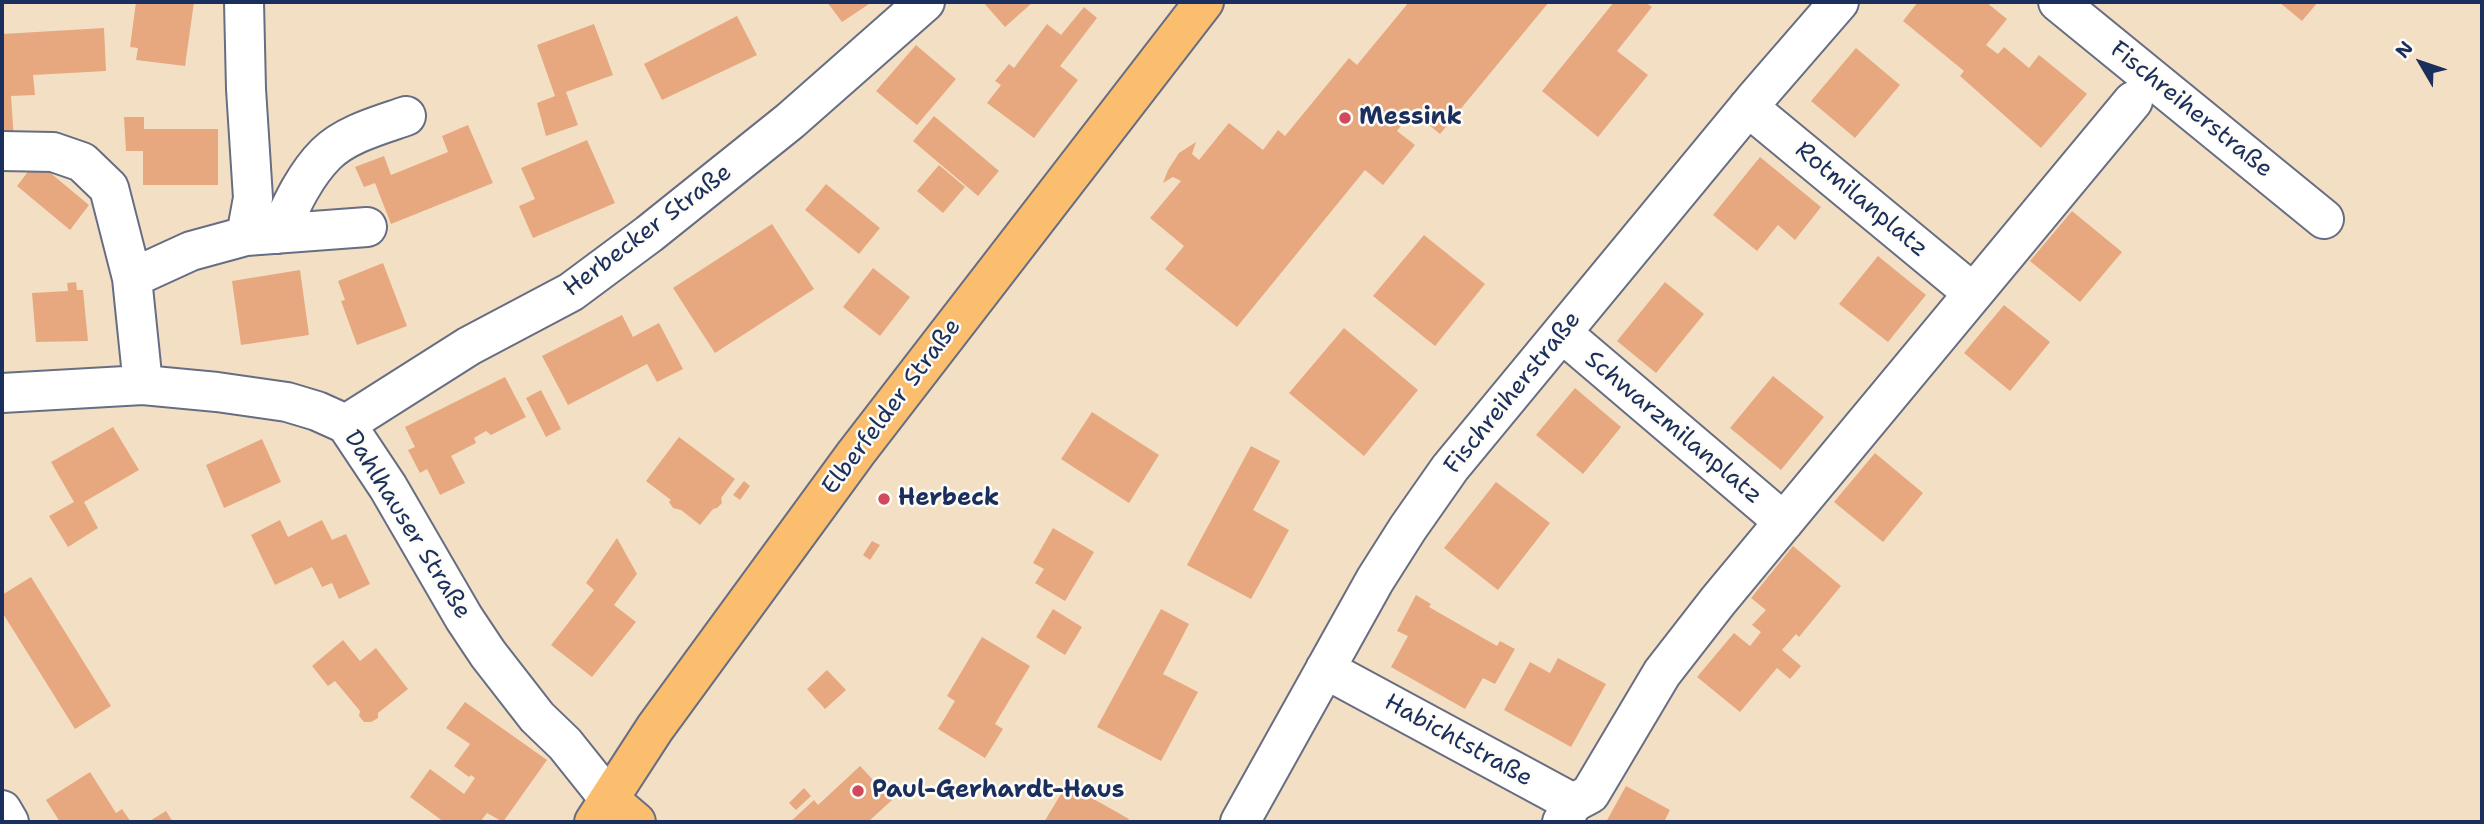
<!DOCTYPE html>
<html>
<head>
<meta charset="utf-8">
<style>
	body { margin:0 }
	#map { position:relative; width:2484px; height:824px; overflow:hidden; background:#f3e0c4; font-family:"Shantell Sans",sans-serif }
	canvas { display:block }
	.frame { position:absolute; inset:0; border:4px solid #1b2f5e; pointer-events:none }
	.north { position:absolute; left:2386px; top:28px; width:70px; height:70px; -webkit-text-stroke:5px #fdfcf7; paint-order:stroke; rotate:309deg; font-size:19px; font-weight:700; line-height:28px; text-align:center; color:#1b2f5e }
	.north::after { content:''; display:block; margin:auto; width:24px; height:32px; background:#1b2f5e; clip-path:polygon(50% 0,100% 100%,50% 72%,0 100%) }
</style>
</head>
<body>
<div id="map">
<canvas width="2484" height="824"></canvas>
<div class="frame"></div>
<div class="north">N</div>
</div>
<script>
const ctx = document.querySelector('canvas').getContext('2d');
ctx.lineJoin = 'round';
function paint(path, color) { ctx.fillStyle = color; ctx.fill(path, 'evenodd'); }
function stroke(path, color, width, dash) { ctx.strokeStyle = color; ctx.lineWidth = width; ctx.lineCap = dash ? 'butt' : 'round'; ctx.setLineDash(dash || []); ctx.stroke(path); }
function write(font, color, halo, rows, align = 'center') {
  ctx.font = font + ' "Shantell Sans",sans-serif'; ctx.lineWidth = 5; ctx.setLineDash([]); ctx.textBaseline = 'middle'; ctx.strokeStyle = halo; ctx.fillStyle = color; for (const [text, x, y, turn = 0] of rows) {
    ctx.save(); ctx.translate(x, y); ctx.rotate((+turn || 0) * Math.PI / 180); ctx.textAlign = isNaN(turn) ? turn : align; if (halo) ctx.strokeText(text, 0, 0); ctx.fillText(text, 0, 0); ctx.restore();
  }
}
const building = new Path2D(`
	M 136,2 L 194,2 L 185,66 L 136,60 L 138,48 L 130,47 Z
	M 827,2 L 872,2 L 842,22 Z
	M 983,2 L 1033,2 L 1005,27 Z
	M 1409,2 L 1549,2 L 1440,134 L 1413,112 L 1397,131 L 1415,145 L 1383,185 L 1365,170 L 1237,327 L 1165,269 L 1184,246 L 1150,218 L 1181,181 L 1173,177 L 1163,183 L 1168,170 L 1179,153 L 1196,142 L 1192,154 L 1199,160 L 1229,123 L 1263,150 L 1278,130 L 1285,136 L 1349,58 L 1357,65 Z
	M 1614,2 L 1645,2 L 1652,7 L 1617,51 L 1648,75 L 1598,137 L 1542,91 Z
	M 1918,2 L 1986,2 L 2007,19 L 1986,45 L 1998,54 L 2004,47 L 2029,68 L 2039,55 L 2087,94 L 2041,148 L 1960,76 L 1964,71 L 1903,21 Z
	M 2279,2 L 2318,2 L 2302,21 Z
	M 1084,7 L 1097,18 L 1060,66 L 1078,80 L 1034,138 L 987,103 L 1001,85 L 995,81 L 1009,64 L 1014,68 L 1047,24 L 1061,35 Z
	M 737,16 L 757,55 L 662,100 L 644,64 Z
	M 594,24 L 613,75 L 566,92 L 578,125 L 546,136 L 537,103 L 555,96 L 537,45 Z
	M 104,28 L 106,71 L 33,75 L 35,95 L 11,96 L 14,140 L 2,141 L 2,34 Z
	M 916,45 L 956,79 L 917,125 L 876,91 Z
	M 1856,48 L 1900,85 L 1855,138 L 1811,101 Z
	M 934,116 L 999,171 L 978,196 L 913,141 Z
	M 124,117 L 144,117 L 144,129 L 218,129 L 218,185 L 143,185 L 143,151 L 126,151 Z
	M 468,125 L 493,183 L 391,224 L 375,183 L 364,187 L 355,167 L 384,156 L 391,175 L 448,152 L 442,136 Z
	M 587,140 L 615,203 L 533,238 L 519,206 L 535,199 L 521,168 Z
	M 1760,157 L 1821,207 L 1795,240 L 1778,225 L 1757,251 L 1713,215 Z
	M 36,161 L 89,205 L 70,230 L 17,186 Z
	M 939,165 L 965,187 L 943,213 L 917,191 Z
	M 826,184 L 880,228 L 859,254 L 805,210 Z
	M 2072,211 L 2122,252 L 2080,302 L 2030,261 Z
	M 772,224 L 814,289 L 715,353 L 673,288 Z
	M 1424,235 L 1485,284 L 1435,346 L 1373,296 Z
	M 1878,256 L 1926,295 L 1888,342 L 1839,304 Z
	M 383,263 L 407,326 L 357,345 L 341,301 L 345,300 L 338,281 Z
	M 873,268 L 910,297 L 880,336 L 843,307 Z
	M 300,270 L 309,335 L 241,345 L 232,281 Z
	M 76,282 L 77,290 L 83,290 L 88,341 L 36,342 L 32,293 L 68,291 L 67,283 Z
	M 1665,282 L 1704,314 L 1656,373 L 1617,341 Z
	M 2004,305 L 2050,342 L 2010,391 L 1964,353 Z
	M 622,315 L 633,337 L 659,323 L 683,369 L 657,382 L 647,364 L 568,405 L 542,356 Z
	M 1344,328 L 1418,390 L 1364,456 L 1289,393 Z
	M 1773,376 L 1824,417 L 1781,470 L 1730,428 Z
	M 505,377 L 526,417 L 491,435 L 486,431 L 474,438 L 476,443 L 451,456 L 465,483 L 440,495 L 427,469 L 420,473 L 408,450 L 415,447 L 405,427 Z
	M 1575,388 L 1621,427 L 1583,474 L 1536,435 Z
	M 541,390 L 561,429 L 546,437 L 526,398 Z
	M 1092,412 L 1159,455 L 1129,503 L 1061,459 Z
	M 113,427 L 139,470 L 84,502 L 98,528 L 68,547 L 49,516 L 74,502 L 51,462 Z
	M 679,437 L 735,479 L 721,498 L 722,503 L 717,508 L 713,509 L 700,525 L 681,510 L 673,508 L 669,502 L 671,500 L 646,481 Z
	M 262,439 L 281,482 L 224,508 L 206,465 Z
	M 1251,446 L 1280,461 L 1253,510 L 1289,530 L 1251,599 L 1187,565 Z
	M 1875,453 L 1923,493 L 1883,542 L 1834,502 Z
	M 744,481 L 750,486 L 740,500 L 733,495 Z
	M 1496,482 L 1550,523 L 1498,590 L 1444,548 Z
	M 280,520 L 288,537 L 322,520 L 332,540 L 346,534 L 370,584 L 339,599 L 332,583 L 322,587 L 312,567 L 275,585 L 251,535 Z
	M 1053,528 L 1094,552 L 1065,601 L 1035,583 L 1044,569 L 1033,563 Z
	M 617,538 L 637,574 L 614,605 L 636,622 L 592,677 L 551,645 L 594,590 L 586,583 Z
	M 872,541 L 880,545 L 870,560 L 863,555 Z
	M 1793,546 L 1841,586 L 1799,637 L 1796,634 L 1782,650 L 1801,666 L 1790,679 L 1777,668 L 1740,712 L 1697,677 L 1734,633 L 1750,646 L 1761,632 L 1752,625 L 1766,610 L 1751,598 Z
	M 31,577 L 111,706 L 75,729 L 2,612 L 2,595 Z
	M 1416,595 L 1431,604 L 1429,607 L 1497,646 L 1500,641 L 1515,649 L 1495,684 L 1483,678 L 1465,709 L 1391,667 L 1408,636 L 1397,631 Z
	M 1053,609 L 1082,627 L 1065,655 L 1036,637 Z
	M 1161,609 L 1189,624 L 1163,674 L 1198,692 L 1161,761 L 1097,727 Z
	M 982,637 L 1030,666 L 995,724 L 1003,729 L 985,758 L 938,729 L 955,701 L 947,696 Z
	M 343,640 L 360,661 L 376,648 L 408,689 L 378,713 L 378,718 L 371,722 L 364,722 L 359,716 L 360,711 L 335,681 L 328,686 L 312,666 Z
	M 1558,658 L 1606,684 L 1571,747 L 1504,710 L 1530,662 L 1550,673 Z
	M 827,670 L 846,690 L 825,709 L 807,689 Z
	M 465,702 L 547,760 L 503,822 L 487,813 L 480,822 L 444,822 L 410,797 L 430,769 L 464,794 L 475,778 L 471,775 L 469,777 L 454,766 L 470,744 L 446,728 Z
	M 860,766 L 892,800 L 868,822 L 790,822 L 814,800 L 818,805 Z
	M 90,772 L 116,813 L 122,809 L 131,822 L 60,822 L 46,800 Z
	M 1067,784 L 1129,819 L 1127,822 L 1044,822 Z
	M 1626,786 L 1670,810 L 1664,822 L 1606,822 Z
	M 804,788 L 811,796 L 796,810 L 789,803 Z
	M 166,811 L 173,822 L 148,822 Z`);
const minor = new Path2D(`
	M 244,2 L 246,89 L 253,198 L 246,236
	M 2058,2 L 2324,219
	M 1748,107 L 1973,293
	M 2,151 L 53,152 L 82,162 L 109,188 L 132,278 L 143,385
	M 278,234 C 291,206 304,176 326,154 C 346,134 380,125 406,116
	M 132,278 L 191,251 L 246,236 L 367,227
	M 1562,333 L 1784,522
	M 2,393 L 143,385 L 217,392 L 287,402 L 317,411 L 346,424 L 388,487 L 464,618 L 488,654 L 537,717 L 565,744 L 609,799
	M 346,424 L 469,346 L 571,292 L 649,234 L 790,121 L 925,2
	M 1325,669 L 1573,803 L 1562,822
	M 1573,803 L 1590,794 L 1662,673 L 1718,601 L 2133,101
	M 2,810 L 9,822
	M 1240,822 L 1375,580 L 1408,528 L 1450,468 L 1754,100 L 1839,2`);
const major = new Path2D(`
	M 609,799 L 636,822
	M 594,822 L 655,728 L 856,453 L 1204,2`);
const markers = [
	[1345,118,7,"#d1495b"],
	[884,499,7,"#d1495b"],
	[858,791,7,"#d1495b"]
];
const streetNames = [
	["Fischreiherstraße",2191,110,39],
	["Rotmilanplatz",1861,200,40],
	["Herbecker Straße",648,231,-37],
	["Fischreiherstraße",1513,393,-51],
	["Elberfelder Straße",892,407,-53],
	["Schwarzmilanplatz",1673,428,40],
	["Dahlhauser Straße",407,525,58],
	["Habichtstraße",1458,741,29]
];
const poiNames = [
	["Messink",1359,118],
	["Herbeck",898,499],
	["Paul-Gerhardt-Haus",872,791]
];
paint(building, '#e7a880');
stroke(minor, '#676d82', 42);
stroke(major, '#676d82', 42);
stroke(minor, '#fff', 38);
stroke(major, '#fbbe6e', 38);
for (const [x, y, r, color] of markers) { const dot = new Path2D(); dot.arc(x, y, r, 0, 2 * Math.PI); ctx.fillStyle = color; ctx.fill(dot); stroke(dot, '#fdfcf7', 2.5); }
write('24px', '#1b2f5e', '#fdfcf7', streetNames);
write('bold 24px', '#1b2f5e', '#fdfcf7', poiNames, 'left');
</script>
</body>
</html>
